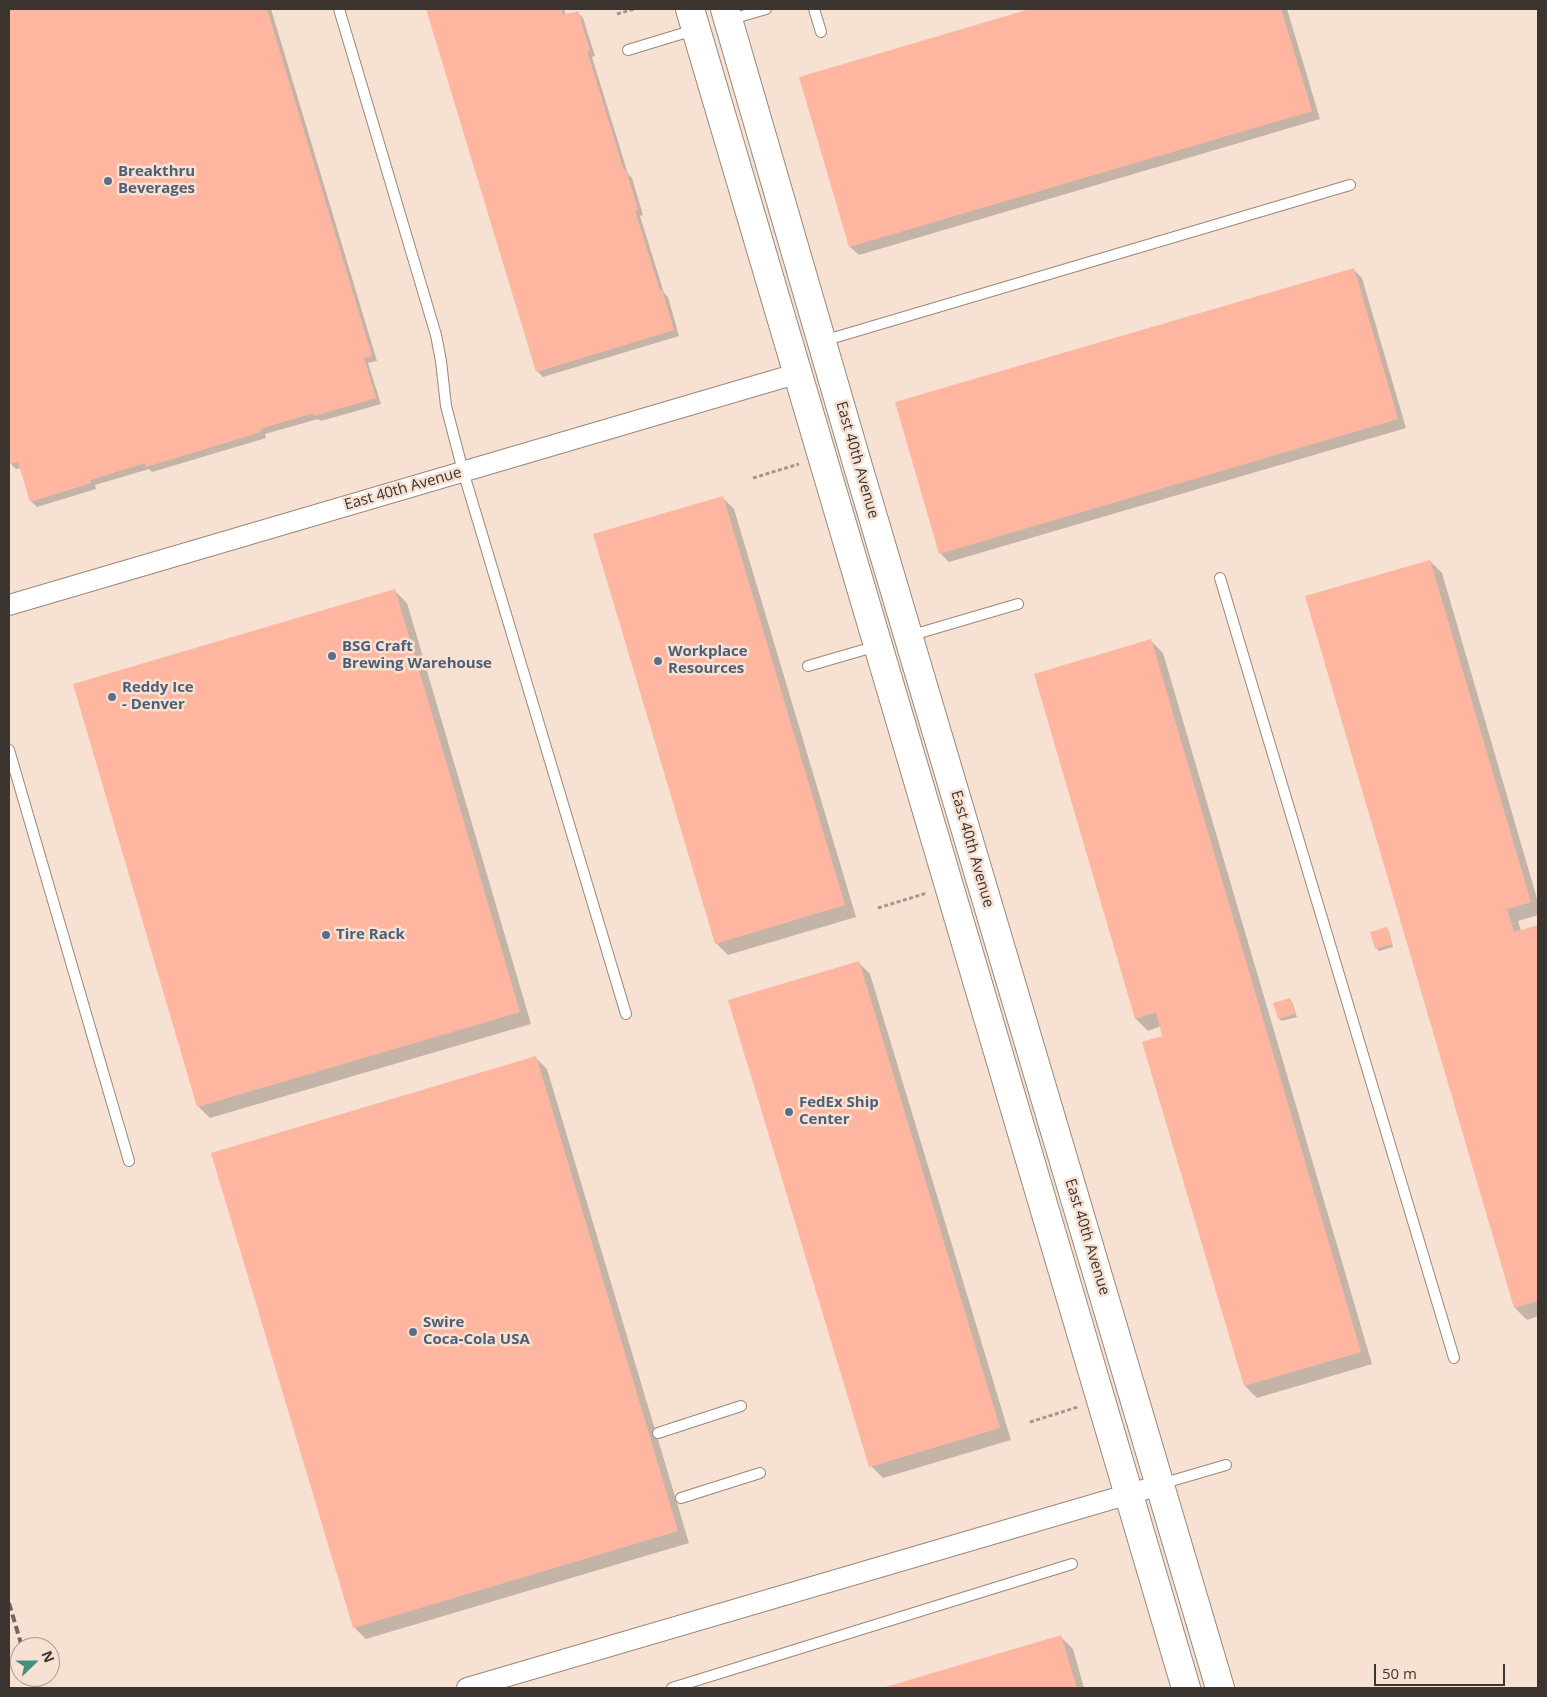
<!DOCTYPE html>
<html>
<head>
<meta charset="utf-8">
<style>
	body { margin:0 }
	#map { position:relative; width:1547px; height:1697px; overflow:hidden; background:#f6e1d2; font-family:"Open Sans",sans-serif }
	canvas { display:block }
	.frame { position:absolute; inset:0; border:10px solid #3c342e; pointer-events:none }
	.north { position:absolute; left:10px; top:1637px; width:50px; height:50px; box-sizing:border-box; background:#f6e1d2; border:1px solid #ac9c90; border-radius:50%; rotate:68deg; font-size:14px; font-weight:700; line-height:20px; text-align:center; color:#3c342e }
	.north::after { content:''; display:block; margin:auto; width:18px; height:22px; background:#478d84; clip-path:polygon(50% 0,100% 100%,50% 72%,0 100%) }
	.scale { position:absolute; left:1374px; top:1664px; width:131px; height:22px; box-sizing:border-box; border:2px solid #3c342e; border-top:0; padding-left:6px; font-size:15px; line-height:18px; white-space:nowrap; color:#3c342e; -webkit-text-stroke:4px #f6e1d2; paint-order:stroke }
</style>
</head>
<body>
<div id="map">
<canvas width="1547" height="1697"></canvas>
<div class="frame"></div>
<div class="north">N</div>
<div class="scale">50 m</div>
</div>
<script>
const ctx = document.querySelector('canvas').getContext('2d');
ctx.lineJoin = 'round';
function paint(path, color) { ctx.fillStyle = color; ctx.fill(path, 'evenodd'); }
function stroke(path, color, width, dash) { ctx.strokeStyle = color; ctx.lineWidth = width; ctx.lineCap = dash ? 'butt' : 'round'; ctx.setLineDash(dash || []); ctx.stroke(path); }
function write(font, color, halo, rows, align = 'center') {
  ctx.font = font + ' "Open Sans",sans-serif'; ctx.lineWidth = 5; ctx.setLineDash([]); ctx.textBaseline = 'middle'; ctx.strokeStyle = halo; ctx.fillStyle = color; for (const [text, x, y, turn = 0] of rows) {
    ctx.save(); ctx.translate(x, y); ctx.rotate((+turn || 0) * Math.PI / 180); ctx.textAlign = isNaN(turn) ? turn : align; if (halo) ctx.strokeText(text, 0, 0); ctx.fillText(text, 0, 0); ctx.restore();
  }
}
const shadow = new Path2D(`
	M 9,9 L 271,9 L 377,361 L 368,363 L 381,404 L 321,421 L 318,419 L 265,434 L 266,438 L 152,472 L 149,469 L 95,485 L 96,489 L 37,507 L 31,501 L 21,468 L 16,469 L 11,464 L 9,457 Z
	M 427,9 L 564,9 L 566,15 L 577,12 L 583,18 L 595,56 L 592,57 L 628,174 L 632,178 L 643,215 L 640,216 L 664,293 L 668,297 L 679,336 L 543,377 L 537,371 Z
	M 1034,9 L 1287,9 L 1320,119 L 859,255 L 850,247 L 800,78 Z
	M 1353,269 L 1362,278 L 1406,428 L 949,562 L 940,553 Z
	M 722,497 L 734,509 L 856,917 L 728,955 L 716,943 Z
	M 1430,561 L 1442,573 L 1538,902 L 1538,915 L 1518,921 L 1521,931 L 1538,927 L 1538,1316 L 1527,1320 L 1515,1308 L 1307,597 Z
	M 395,591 L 407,603 L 531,1024 L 210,1118 L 198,1106 Z
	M 1151,641 L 1163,653 L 1372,1364 L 1257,1398 L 1245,1386 L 1161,1026 L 1148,1031 L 1136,1019 L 1035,675 Z
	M 1386,928 L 1389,931 L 1393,947 L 1379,951 L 1377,949 L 1372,932 Z
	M 858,962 L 870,974 L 1011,1440 L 883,1478 L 871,1466 Z
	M 1290,1000 L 1292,1002 L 1297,1017 L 1282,1021 L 1279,1019 L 1275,1004 Z
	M 535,1057 L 547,1069 L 689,1543 L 366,1639 L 354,1627 Z
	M 1061,1637 L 1073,1649 L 1084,1688 L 884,1688 Z`);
const building = new Path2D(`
	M 9,9 L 267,9 L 372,356 L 364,358 L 376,398 L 314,416 L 313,413 L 260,429 L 261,432 L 146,467 L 145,463 L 90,480 L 91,483 L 30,502 L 18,462 L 10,464 L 9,461 Z
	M 426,9 L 561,9 L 563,15 L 578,11 L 590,51 L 587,51 L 624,171 L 626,170 L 638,210 L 635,211 L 660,291 L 662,290 L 674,330 L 536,372 Z
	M 1030,9 L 1281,9 L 1312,111 L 849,247 L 799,77 Z
	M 1354,268 L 1398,419 L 939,554 L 895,402 Z
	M 723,496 L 845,905 L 715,944 L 593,534 Z
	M 1430,560 L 1531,902 L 1507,909 L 1514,932 L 1538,925 L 1538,1301 L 1514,1308 L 1305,596 Z
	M 395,589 L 520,1012 L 197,1107 L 73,684 Z
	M 1151,639 L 1361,1352 L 1244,1386 L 1142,1042 L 1162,1036 L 1156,1012 L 1135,1019 L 1034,674 Z
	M 1387,927 L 1392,944 L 1375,949 L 1370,932 Z
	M 859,961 L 1000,1428 L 869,1467 L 728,1000 Z
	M 1290,998 L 1295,1014 L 1278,1019 L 1273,1003 Z
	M 536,1056 L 678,1531 L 353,1628 L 211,1153 Z
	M 1061,1635 L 1077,1688 L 882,1688 Z`);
const path = new Path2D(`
	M 617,14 L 634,9
	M 753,478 L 799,464
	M 878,908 L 927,893
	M 1030,1422 L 1078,1407`);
const lane = new Path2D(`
	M 339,9 L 436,335 L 441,361 L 446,406 L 463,471 L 626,1014
	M 814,9 L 821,32
	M 728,20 L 766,9
	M 628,50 L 694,30
	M 823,341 L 1350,185
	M 1220,578 L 1454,1358
	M 909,636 L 1018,604
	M 808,666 L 877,646
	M 9,750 L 129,1161
	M 658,1433 L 741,1406
	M 1161,1484 L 1226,1465
	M 681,1498 L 760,1473
	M 672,1688 L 1072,1564`);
const street = new Path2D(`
	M 9,605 L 799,373
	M 467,1688 L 1160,1485`);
const secondary = new Path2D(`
	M 690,9 L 1186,1688
	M 725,9 L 857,463 L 1220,1688`);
const rail = new Path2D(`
	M 9,1603 L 22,1647
	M 32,1677 L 35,1688`);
const markers = [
	[108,181,5,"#5c6f8a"],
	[332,656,5,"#5c6f8a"],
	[658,661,5,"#5c6f8a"],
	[112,697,5,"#5c6f8a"],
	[326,935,5,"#5c6f8a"],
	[789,1112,5,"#5c6f8a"],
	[413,1332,5,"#5c6f8a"]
];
const serviceNames = [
	["Breakthru",118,172],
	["Beverages",118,189],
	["BSG Craft",342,647],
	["Brewing Warehouse",342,664],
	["Workplace",668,652],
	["Resources",668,669],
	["Reddy Ice",122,688],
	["- Denver",122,705],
	["Tire Rack",336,935],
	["FedEx Ship",799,1103],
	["Center",799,1120],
	["Swire",423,1323],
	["Coca-Cola USA",423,1340]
];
const streetNames = [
	["East 40th Avenue",857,460,74],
	["East 40th Avenue",403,489,-16],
	["East 40th Avenue",972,849,74],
	["East 40th Avenue",1087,1237,73]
];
paint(shadow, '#0003');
paint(building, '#ffb6a1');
stroke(lane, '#9b877a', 12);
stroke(street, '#9b877a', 22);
stroke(secondary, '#9b877a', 30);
stroke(path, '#a5968b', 3, [4, 2.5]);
stroke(lane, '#fff', 10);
stroke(street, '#fff', 20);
stroke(secondary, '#fff', 28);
stroke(rail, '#71655d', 4, [8, 4]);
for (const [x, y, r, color] of markers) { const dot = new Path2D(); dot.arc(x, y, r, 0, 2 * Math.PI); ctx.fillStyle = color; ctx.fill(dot); stroke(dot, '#f6e1d2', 2); }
write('bold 15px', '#4e5e75', '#f6e1d2', serviceNames, 'left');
write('15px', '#3c342e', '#f6e1d2', streetNames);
</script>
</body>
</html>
